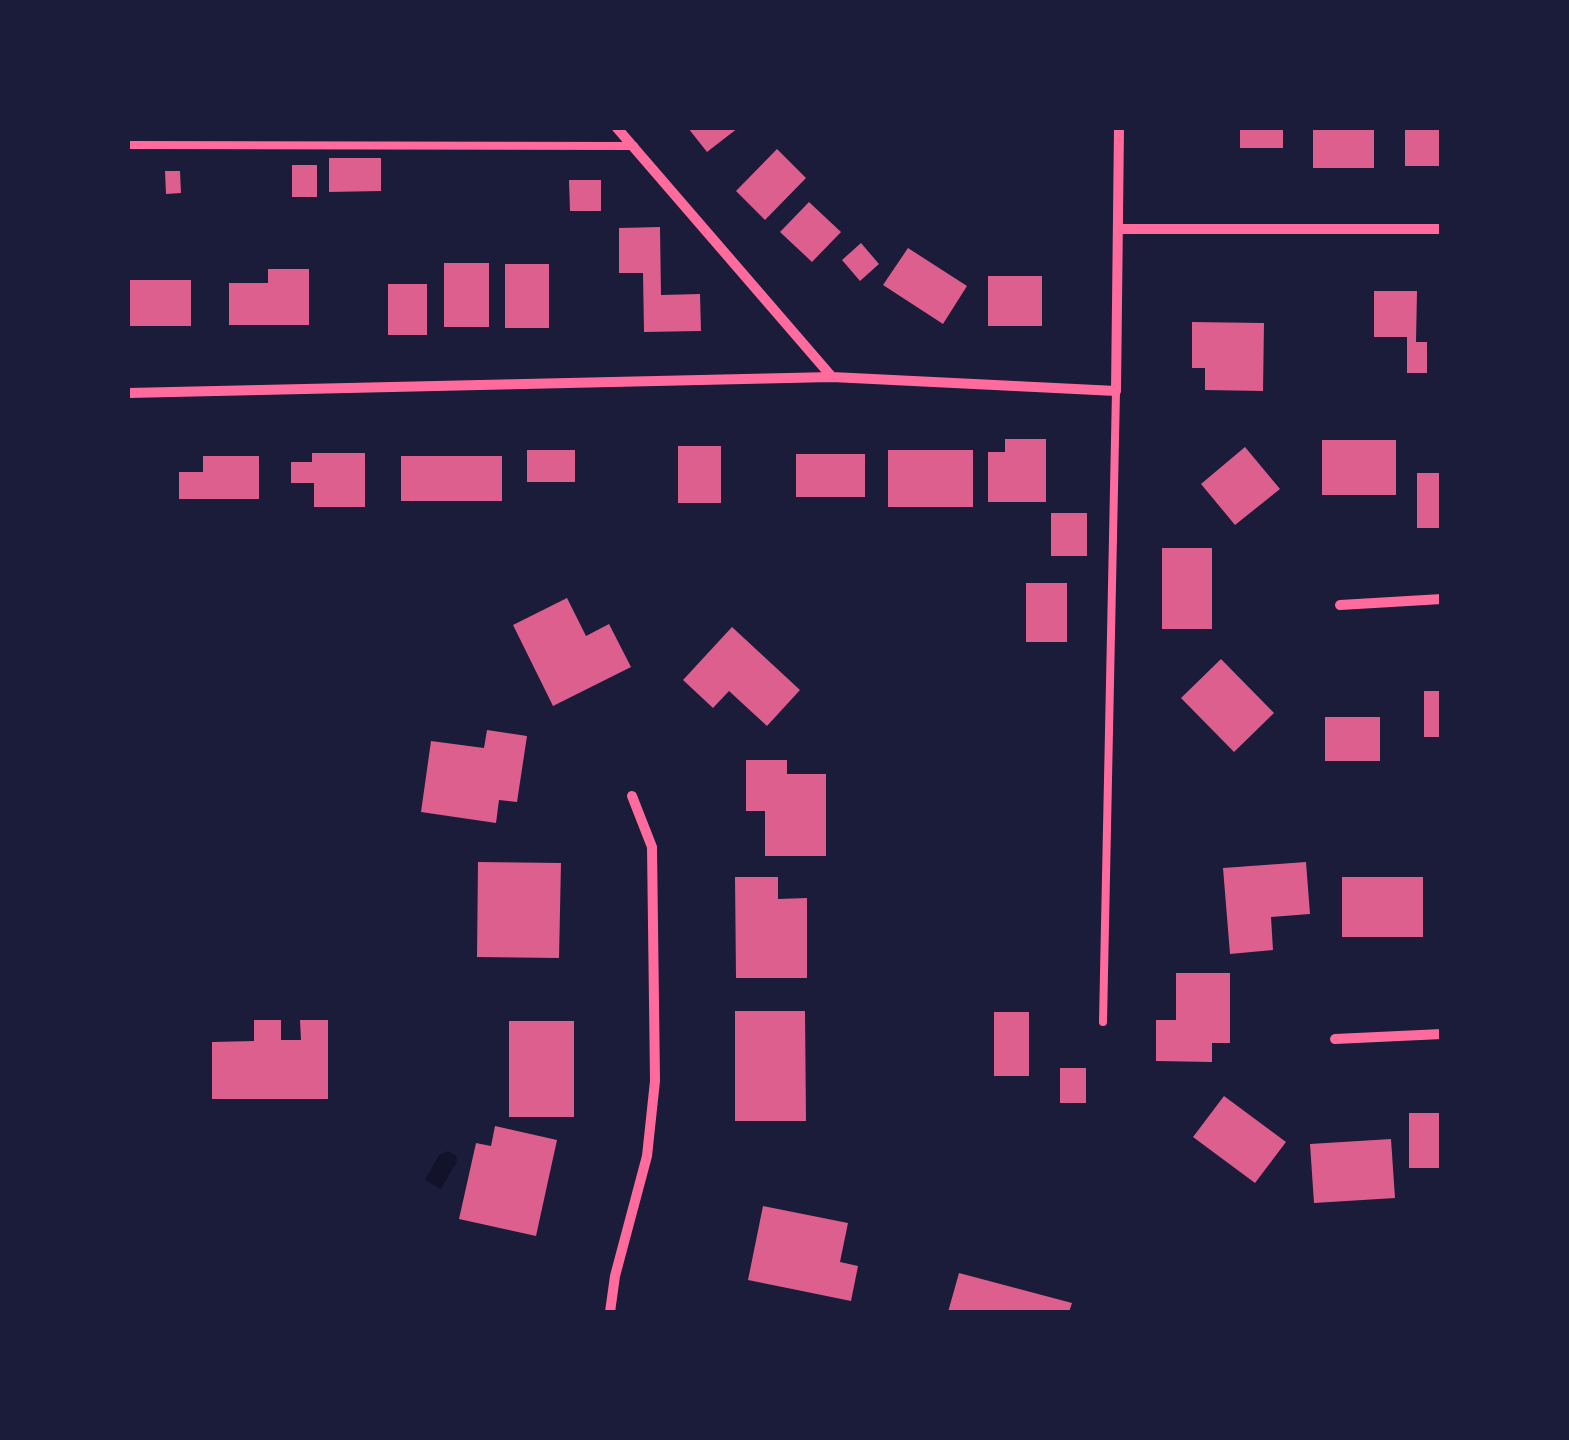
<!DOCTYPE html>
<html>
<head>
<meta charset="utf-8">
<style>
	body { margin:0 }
	#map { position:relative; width:1569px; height:1440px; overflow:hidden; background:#1b1b3a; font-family:Karla,sans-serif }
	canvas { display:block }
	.frame { position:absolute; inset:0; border:130px solid #1b1b3a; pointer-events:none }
</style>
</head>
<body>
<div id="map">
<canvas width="1569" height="1440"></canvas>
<div class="frame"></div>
</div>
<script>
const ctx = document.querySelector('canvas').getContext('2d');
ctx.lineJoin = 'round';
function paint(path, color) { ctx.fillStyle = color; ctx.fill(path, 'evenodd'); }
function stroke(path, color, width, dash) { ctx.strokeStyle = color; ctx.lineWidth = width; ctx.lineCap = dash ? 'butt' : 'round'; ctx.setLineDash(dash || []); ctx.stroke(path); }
const water = new Path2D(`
	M 448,1151 L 456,1156 L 457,1161 L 441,1189 L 425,1180 L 439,1155 Z`);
const building = new Path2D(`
	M 688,128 L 738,128 L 707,152 Z
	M 1240,128 L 1283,128 L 1283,148 L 1240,148 Z
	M 1313,128 L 1374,128 L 1374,168 L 1313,168 Z
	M 1405,128 L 1442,128 L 1442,166 L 1405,166 Z
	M 777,149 L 806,178 L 765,220 L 736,191 Z
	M 329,158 L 381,158 L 381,191 L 329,192 Z
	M 292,165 L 317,165 L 317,197 L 292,197 Z
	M 165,171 L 180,171 L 181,193 L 166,194 Z
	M 569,180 L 601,180 L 601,211 L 570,211 Z
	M 809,202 L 841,232 L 812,262 L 780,232 Z
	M 660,227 L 661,295 L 700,294 L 701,331 L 644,332 L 643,273 L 619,273 L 619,228 Z
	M 861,243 L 879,264 L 860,281 L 842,260 Z
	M 908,248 L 967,286 L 943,324 L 883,285 Z
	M 444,263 L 489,263 L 489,327 L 444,327 Z
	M 505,264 L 549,264 L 549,328 L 505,328 Z
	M 268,269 L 309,269 L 309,325 L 229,325 L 229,283 L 268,283 Z
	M 988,276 L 1042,276 L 1042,326 L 988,326 Z
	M 128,280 L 191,280 L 191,326 L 128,326 Z
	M 388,284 L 427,284 L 427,335 L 388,335 Z
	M 1374,291 L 1417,291 L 1416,342 L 1427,342 L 1427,373 L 1407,373 L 1407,337 L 1374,337 Z
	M 1192,322 L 1264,323 L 1263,391 L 1205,390 L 1205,368 L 1192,368 Z
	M 1005,439 L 1046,439 L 1046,502 L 988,502 L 988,452 L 1005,452 Z
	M 1322,440 L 1396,440 L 1396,495 L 1322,495 Z
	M 678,446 L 721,446 L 721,503 L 678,503 Z
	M 1245,447 L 1280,489 L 1235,525 L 1201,484 Z
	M 527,450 L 575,450 L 575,482 L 527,482 Z
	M 888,450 L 973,450 L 973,507 L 888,507 Z
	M 312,453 L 365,453 L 365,507 L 314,507 L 314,483 L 291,483 L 291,462 L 312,462 Z
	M 796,454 L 865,454 L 865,497 L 796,497 Z
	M 203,456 L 259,456 L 259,499 L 179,499 L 179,472 L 203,472 Z
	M 401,456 L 502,456 L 502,501 L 401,501 Z
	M 1417,473 L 1442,473 L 1442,528 L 1417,528 Z
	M 1051,513 L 1087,513 L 1087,556 L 1051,556 Z
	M 1162,548 L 1212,548 L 1212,629 L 1162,629 Z
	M 1026,583 L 1067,583 L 1067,642 L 1026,642 Z
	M 567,598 L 586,636 L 609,624 L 631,667 L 553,706 L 513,625 Z
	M 732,627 L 800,690 L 767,726 L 729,691 L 713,708 L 683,680 Z
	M 1221,659 L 1274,713 L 1234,752 L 1181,698 Z
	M 1424,691 L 1442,691 L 1442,737 L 1424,737 Z
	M 1325,717 L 1380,717 L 1380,761 L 1325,761 Z
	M 487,730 L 527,736 L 517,802 L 499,800 L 496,823 L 421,812 L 431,741 L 484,748 Z
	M 746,760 L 787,760 L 787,774 L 826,774 L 826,856 L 765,856 L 765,811 L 746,811 Z
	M 478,862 L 561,863 L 559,958 L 477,957 Z
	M 1306,862 L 1310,914 L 1271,917 L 1273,950 L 1230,954 L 1223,868 Z
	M 735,877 L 778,877 L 778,899 L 807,898 L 807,978 L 736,978 Z
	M 1342,877 L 1423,877 L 1423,937 L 1342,937 Z
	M 1176,973 L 1230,973 L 1230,1043 L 1212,1043 L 1212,1062 L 1156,1061 L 1156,1020 L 1176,1020 Z
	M 735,1011 L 805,1011 L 806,1121 L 735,1121 Z
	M 994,1012 L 1029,1012 L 1029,1076 L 994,1076 Z
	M 254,1020 L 281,1020 L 281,1040 L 301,1040 L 300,1020 L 328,1020 L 328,1099 L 212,1099 L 212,1042 L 254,1041 Z
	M 509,1021 L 574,1021 L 574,1117 L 509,1117 Z
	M 1060,1068 L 1086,1068 L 1086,1103 L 1060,1103 Z
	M 1224,1096 L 1286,1142 L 1255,1183 L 1193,1137 Z
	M 1409,1113 L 1442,1113 L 1442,1168 L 1409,1168 Z
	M 495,1126 L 557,1140 L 536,1236 L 459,1219 L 476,1143 L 491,1146 Z
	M 1391,1139 L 1395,1198 L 1314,1203 L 1310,1144 Z
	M 763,1206 L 848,1223 L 840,1262 L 858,1266 L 851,1301 L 748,1280 Z
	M 959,1273 L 1072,1303 L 1069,1312 L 948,1312 Z`);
const service = new Path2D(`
	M 128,145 L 634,146
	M 1103,1022 L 1116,391`);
const minor = new Path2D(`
	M 617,128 L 832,377
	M 1118,229 L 1442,229
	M 128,393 L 832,377 L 1116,391 L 1119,128
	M 1340,605 L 1442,599
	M 1335,1039 L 1442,1034
	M 610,1312 L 615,1276 L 647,1156 L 655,1081 L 652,847 L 632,796`);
paint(water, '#12122b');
paint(building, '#dd5f8e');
stroke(service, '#ff6b9d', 8);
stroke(minor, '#ff6b9d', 10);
</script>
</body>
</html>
